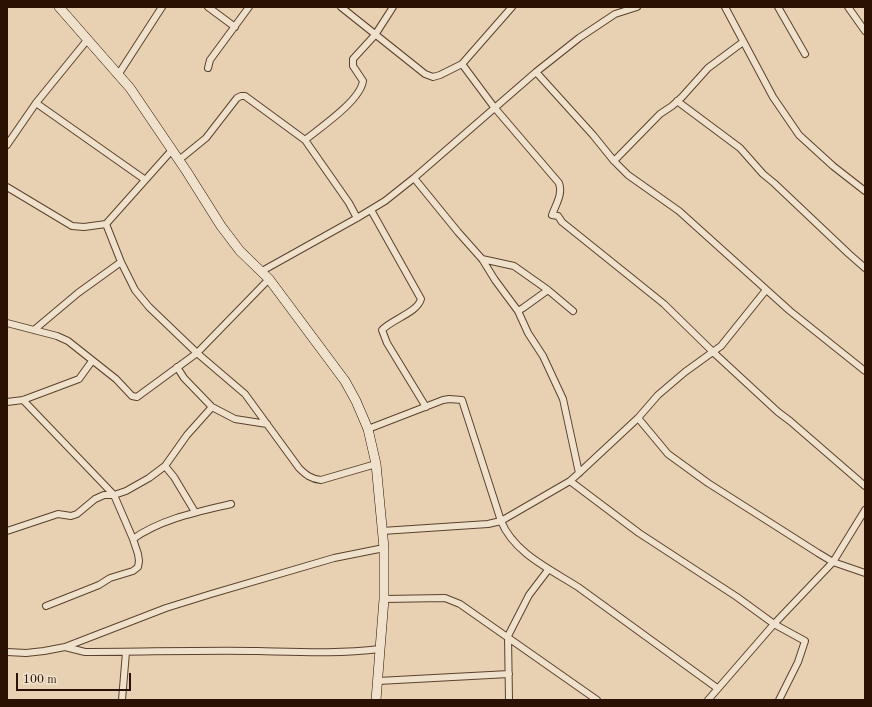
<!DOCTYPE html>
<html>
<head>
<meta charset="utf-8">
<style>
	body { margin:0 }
	#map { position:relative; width:872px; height:707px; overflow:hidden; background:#e8d1b2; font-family:"Old Standard TT",serif }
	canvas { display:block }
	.frame { position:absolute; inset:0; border:8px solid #2a1101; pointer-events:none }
	.scale { position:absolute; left:16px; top:673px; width:115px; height:18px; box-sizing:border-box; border:2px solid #2a1101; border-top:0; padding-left:5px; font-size:12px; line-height:14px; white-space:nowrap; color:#2a1101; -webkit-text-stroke:3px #f0e1cd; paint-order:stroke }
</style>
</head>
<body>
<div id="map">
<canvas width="872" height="707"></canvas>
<div class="frame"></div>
<div class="scale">100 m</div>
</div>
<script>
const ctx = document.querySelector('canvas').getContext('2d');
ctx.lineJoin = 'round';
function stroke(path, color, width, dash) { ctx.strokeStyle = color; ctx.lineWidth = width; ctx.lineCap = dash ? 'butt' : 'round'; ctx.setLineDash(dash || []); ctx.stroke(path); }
const street = new Path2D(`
	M 208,7 L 235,27
	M 341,7 L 425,74 L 433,77 L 440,75 L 462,64 L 512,7
	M 725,7 L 773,97 L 799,135 L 833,166 L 865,191
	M 778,7 L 805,54
	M 848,7 L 865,31
	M 462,64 L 494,107 L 559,183 C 563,194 556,204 552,215 L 558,216 L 562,222 L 664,304 L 713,352 L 778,412 L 790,421 L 865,486
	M 208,68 L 210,60 L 249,7
	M 536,72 L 593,135 L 614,161 L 628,175 L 679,211 L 790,311 L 865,371
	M 118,75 L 162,7
	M 677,101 L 740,148 L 763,174 L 774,183 L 849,254 L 865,268
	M 36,103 L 144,179
	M 305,140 C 321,127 360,101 363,81 L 353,66 L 353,59 L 375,35 L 393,7
	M 7,145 L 36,103 L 88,39
	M 179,160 L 206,138 L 237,98 L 241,96 L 245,96 L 305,140 L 349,203 L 357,218
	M 614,161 L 660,114 L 672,106 L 682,97 L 708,68 L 743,42
	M 414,178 L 458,232 L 482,259 L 495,280 L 518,311 L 528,333 L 543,356 L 563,399 L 579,473
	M 7,187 L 72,226 L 84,227 L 106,224 L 172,150
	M 371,210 L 421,299 C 417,313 392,319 382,330 L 387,343 L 426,407
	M 106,224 L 121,262 L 135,290 L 149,307 L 197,353 L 245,394 L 299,468 C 306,475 311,479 321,480 L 376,464
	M 482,259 L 514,266 L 548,290 L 573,311
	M 262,271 L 357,218 L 385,201 L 414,178 L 536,72 L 579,38 L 615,14 L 637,7
	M 518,311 L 523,308 L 548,290
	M 7,323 L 57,336 L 68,341 L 116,379 L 132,396 L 137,397 L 197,353 L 269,279
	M 34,330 L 78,293 L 121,262
	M 23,400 L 114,495 L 133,539 L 138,554 L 139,561 L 138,567 L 133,571 L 110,578 L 99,585 L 46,606
	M 7,402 L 23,400 L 79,379 L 92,361
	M 212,407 L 235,419 L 267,424
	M 638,418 L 668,454 L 708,483 L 818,553 L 833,562 L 865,573
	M 368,429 L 443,400 L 449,399 L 462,400 L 501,521 C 514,553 550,569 578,587 L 717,688
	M 165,466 L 174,477 L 195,512
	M 570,481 L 639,533 L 737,597 L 774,624 L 805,641 L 798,662 L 779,700
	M 7,531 L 58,514 L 71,516 L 77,514 L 95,499 L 104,495 L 114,495 L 126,491 L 149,478 L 165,466 L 187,435 L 212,407 L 184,378 L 177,367
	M 382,531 L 488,524 L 501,521 L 570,481 L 579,473 L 638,418 L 658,395 L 685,372 L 721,346 L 766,290
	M 133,539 C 161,519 197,512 231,504
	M 384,599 L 445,598 L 460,604 L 597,700
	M 65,647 L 85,652 C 142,652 201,650 258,651 C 300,652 339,654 380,649
	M 7,652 L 26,653 L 44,651 L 65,647 L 166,608 L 211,594 L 334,558 L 384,548
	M 378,681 L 509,674
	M 122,700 L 126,652
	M 509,700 L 508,636 L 529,595 L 548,570
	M 708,700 L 774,624 L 833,562 L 865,510`);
const secondary = new Path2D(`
	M 59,7 L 130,88 L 187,172 L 221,226 L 240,251 L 269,279 L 345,381 L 356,401 L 368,429 L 376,464 L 384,548 L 384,599 L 376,700`);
stroke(street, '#5a412d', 8);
stroke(secondary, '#2a1101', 10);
stroke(street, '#f0e1cd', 6);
stroke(secondary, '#f0e1cd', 9);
</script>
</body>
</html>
